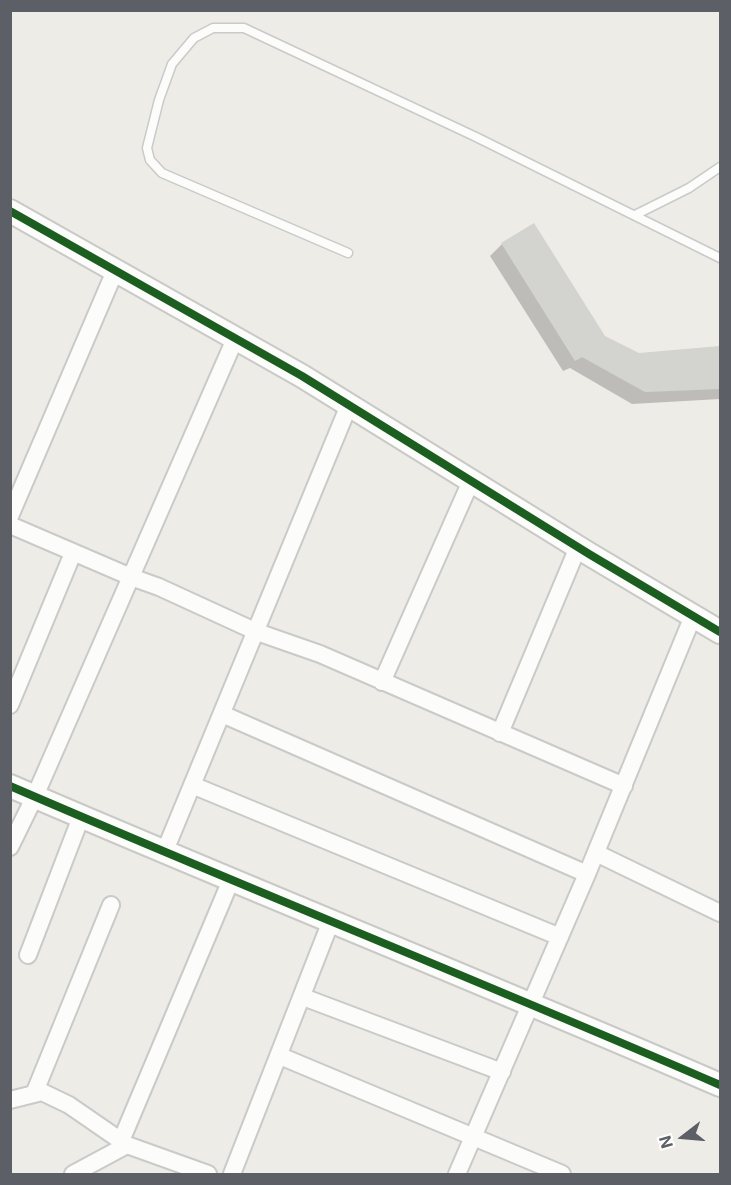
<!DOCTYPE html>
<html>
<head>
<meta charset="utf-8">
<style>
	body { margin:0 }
	#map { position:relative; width:731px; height:1185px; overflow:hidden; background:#edece7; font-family:Inter,sans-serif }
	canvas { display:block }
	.frame { position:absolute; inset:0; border:12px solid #5c5f65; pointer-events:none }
	.north { position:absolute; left:653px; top:1107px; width:60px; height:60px; -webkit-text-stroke:4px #fff; paint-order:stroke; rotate:254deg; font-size:16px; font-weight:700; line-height:24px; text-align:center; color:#5c5f65 }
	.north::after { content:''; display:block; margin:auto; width:21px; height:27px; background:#5c5f65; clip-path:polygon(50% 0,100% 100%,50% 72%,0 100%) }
</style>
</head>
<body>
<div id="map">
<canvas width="731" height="1185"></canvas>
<div class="frame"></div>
<div class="north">N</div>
</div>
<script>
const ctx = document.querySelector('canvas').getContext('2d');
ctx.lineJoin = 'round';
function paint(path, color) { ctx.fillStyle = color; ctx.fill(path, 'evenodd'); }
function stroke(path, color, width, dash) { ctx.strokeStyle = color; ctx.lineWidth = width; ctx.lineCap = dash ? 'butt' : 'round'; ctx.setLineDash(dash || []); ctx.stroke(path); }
const shadow = new Path2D(`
	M 502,244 L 604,337 L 639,354 L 720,347 L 720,399 L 632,404 L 570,368 L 563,371 L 490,256 Z`);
const building = new Path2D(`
	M 534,223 L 605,336 L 639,353 L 720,346 L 720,389 L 645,392 L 582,357 L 575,361 L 501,243 Z`);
const lane = new Path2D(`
	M 635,215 L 689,188 L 720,167
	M 348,253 L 162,173 L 150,160 L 147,148 L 159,100 L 172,64 L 194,38 L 213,28 L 244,28 L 476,137 L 720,258`);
const street = new Path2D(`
	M 10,516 L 115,271
	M 10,525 L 131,577 L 159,587 L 257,632 L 320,654 L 624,786
	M 382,682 L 471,481
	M 10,705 L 73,553
	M 222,714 L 587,874
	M 500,733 L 578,547
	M 192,785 L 560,937
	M 10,847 L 35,796 L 235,339
	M 164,853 L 349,405
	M 596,853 L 720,913
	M 28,955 L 81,817
	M 303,997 L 502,1072
	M 280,1056 L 562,1174
	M 34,1094 L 111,905
	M 10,1100 L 42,1092 L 69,1105 L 127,1145 L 208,1174
	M 121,1141 L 231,880
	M 73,1174 L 127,1145
	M 232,1174 L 331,921
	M 457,1174 L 587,874 L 693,616`);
const secondary = new Path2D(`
	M 10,211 L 302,376 L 589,554 L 720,632
	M 10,786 C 246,888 485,983 720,1085`);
const cycleway = new Path2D(`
	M 10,211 L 302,376 L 589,554 L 720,632
	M 10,786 C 246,888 485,983 720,1085`);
paint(shadow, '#0003');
paint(building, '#d3d3d0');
stroke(lane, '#c9cac9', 11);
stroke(street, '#c9cac9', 20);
stroke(secondary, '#c9c9c8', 26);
stroke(lane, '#fcfcfb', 8);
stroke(street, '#fcfcfb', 16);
stroke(secondary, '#fcfcfb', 22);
stroke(cycleway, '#1b5e20', 8);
</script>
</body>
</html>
